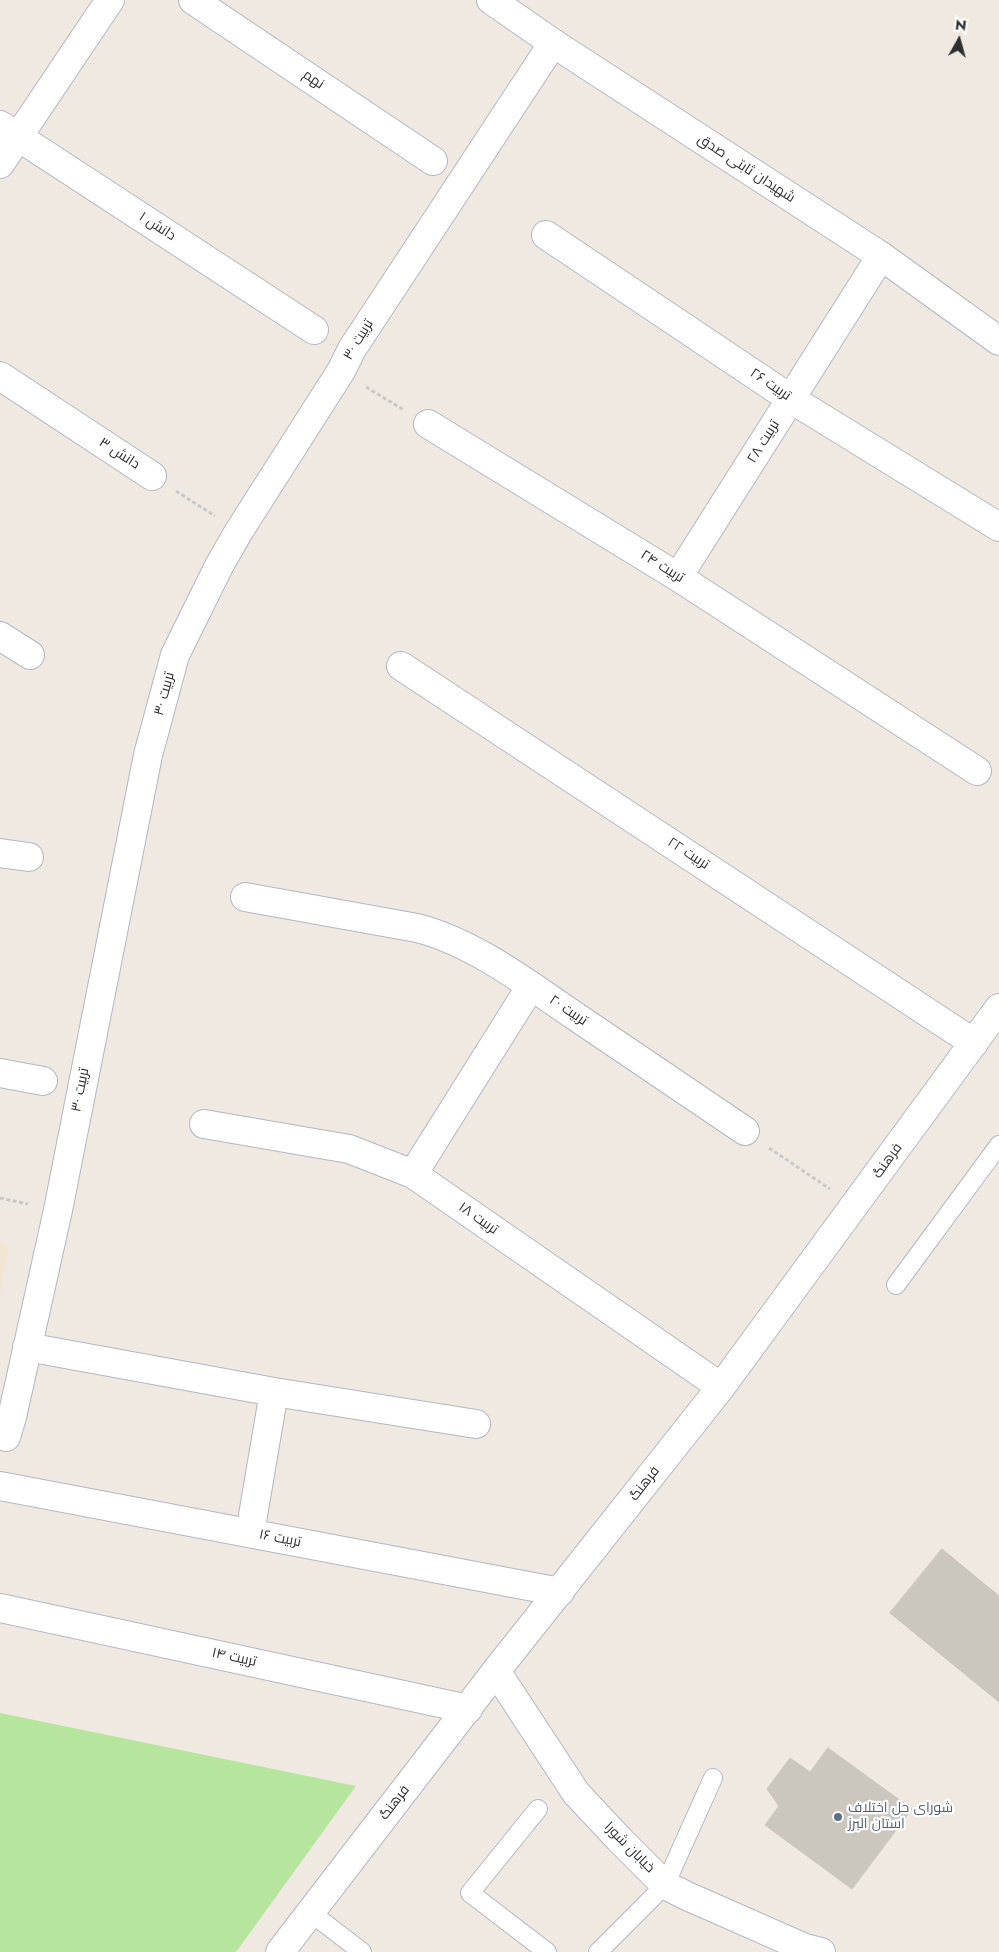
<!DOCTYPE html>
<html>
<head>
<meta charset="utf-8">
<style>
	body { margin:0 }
	#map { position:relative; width:999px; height:1952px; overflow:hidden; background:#efe9e1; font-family:Jost,sans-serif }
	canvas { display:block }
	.north { position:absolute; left:934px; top:15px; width:50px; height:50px; -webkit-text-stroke:4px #fff; paint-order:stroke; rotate:7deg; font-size:14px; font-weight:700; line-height:20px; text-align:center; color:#2e2e2e }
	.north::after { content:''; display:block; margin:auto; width:18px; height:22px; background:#2e2e2e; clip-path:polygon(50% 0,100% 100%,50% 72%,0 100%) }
</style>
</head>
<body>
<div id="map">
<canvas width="999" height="1952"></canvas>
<div class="north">N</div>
</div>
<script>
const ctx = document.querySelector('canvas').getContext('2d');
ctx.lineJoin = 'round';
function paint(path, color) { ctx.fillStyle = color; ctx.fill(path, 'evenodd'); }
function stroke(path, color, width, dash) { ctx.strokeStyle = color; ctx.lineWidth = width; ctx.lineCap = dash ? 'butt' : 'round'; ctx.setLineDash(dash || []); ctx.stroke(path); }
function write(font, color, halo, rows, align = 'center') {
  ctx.font = font + ' Jost,Cairo,sans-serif'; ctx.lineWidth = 4.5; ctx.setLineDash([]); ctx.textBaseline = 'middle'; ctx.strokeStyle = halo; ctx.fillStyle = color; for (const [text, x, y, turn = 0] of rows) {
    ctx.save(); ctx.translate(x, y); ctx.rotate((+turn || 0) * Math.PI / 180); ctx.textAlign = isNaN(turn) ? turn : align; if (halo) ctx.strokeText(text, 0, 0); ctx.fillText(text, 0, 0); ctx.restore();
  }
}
const education = new Path2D(`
	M 0,1243 L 9,1245 L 0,1294 Z`);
const green = new Path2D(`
	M 0,1713 L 356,1786 L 236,1952 L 0,1952 Z`);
const building = new Path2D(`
	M 942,1549 L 999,1596 L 999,1702 L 890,1613 Z
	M 828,1748 L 912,1809 L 852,1889 L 765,1825 L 779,1806 L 767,1789 L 790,1758 L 810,1772 Z`);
const path = new Path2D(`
	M 366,387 L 404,410
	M 176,491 L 215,516
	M 769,1148 L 830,1189
	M 0,1198 L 28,1204`);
const lane = new Path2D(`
	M 896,1285 L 999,1145
	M 538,1809 L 470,1893 L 547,1952
	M 310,1912 L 362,1952
	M 598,1952 L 665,1885 L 713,1778`);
const street = new Path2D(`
	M 193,0 L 433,161
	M 0,125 L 314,330
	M 0,164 L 110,0
	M 546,235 L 791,399 L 999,527
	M 0,376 L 152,476
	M 428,424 L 678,577 L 977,771
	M 678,577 L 881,256
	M 0,636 L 30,655
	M 401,666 L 974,1043
	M 0,853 L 29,857
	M 245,897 L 417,928 C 473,942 528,984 575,1016 C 632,1055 689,1093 745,1131
	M 0,1073 L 43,1081
	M 204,1124 L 349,1149 L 413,1174 L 721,1387
	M 413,1174 L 531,986
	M 27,1347 L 274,1392 L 476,1424
	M 0,1435 L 6,1437 L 12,1417 L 58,1210 L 148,755 L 175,655 L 219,566 L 239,531 L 341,371 L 352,349 L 553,43
	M 0,1486 L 560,1592
	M 250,1533 L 274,1392
	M 0,1608 L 468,1709
	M 496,1671 L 576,1793 L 619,1839 L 665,1885 L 687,1896 L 805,1948 L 821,1952`);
const secondary = new Path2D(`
	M 491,0 L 553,43 L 881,256 L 999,341
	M 280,1952 L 496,1671 L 721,1387 L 999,1008`);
const markers = [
	[838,1817,5,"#5c6f8a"]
];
const streetNames = [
	["نهم",313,80,34],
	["شهیدان ثابتی صدق",746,169,33],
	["دانش ۱",157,227,33],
	["تربیت ۳۰",359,340,-59],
	["تربیت ۲۶",770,385,34],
	["تربیت ۲۸",764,442,-58],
	["دانش ۳",119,454,33],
	["تربیت ۲۴",662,567,32],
	["تربیت ۳۰",165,694,-75],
	["تربیت ۲۲",688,854,33],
	["تربیت ۲۰",568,1011,34],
	["تربیت ۳۰",81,1090,-79],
	["فرهنگ",888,1161,-54],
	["تربیت ۱۸",478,1219,35],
	["فرهنگ",645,1484,-52],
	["تربیت ۱۶",280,1539,11],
	["تربیت ۱۴",234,1658,12],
	["فرهنگ",395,1803,-52],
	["خیابان شورا",629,1848,45]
];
const serviceNames = [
	["شورای حل اختلاف",848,1809],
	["استان البرز",848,1825]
];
paint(education, '#f0e6d1');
paint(green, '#b6e59e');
paint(building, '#cbc7bf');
stroke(building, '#cbc5ba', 1);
stroke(lane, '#b4b7c1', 20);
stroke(street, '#b4b7c1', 30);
stroke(secondary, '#b4b7c1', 30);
stroke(path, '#c9c9c9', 3, [4, 2.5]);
stroke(lane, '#fff', 18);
stroke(street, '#fff', 28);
stroke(secondary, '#fff', 28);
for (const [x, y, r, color] of markers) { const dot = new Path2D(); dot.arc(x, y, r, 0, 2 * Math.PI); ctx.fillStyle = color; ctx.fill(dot); stroke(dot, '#fff', 2); }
write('14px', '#2e2e2e', '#fff', streetNames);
write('14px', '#4e5e75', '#fff', serviceNames, 'left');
</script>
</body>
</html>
